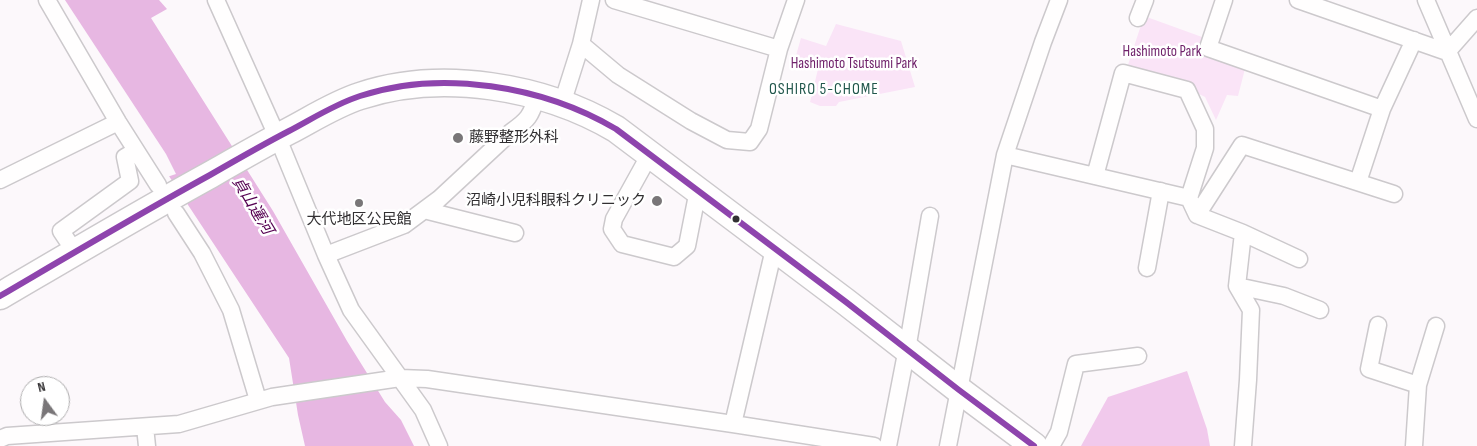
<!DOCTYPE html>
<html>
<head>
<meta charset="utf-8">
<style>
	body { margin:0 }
	#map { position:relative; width:1477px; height:446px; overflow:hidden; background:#fcf8fb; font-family:"Sofia Sans Condensed",sans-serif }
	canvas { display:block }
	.north { position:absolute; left:20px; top:376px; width:50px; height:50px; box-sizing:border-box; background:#fff; border:1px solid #adacad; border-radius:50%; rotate:346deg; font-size:14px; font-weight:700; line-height:20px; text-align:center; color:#323032 }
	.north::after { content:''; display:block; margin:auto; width:18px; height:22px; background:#797678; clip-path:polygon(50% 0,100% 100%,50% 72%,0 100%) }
</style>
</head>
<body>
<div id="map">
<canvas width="1477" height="446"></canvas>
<div class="north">N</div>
</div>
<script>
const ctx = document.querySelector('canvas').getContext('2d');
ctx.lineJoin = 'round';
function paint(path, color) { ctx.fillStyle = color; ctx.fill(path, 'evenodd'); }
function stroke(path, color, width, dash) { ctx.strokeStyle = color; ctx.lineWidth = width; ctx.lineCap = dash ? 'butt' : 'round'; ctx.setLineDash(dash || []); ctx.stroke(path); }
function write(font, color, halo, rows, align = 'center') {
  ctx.font = font + ' "Sofia Sans Condensed","Noto Sans JP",sans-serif'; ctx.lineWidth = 5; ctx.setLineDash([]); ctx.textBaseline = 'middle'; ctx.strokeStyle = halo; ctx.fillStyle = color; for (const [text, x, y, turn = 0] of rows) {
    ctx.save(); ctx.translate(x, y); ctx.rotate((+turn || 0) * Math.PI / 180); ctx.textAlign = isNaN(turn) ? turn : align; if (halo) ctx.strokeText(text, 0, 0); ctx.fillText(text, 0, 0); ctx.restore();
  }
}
const green = new Path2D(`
	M 1144,16 L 1202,37 L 1200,47 L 1246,65 L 1238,96 L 1227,95 L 1216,120 L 1205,97 L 1193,91 L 1126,71 Z
	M 836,24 L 901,41 L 915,87 L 839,102 L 836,106 L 820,106 L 810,102 L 819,65 L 795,59 L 801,38 L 826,46 Z`);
const forest = new Path2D(`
	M 1187,371 L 1207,429 L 1210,446 L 1081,446 L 1108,397 Z`);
const water = new Path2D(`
	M 64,0 L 159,0 L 167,9 L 151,18 L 273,211 L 347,341 L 385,402 L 401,420 L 414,446 L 305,446 L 298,415 L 289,358 L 161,164 Z`);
const pier = new Path2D(`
	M 61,0 L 65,0 L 166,154 L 176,174 L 167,177 Z`);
const minor = new Path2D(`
	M 47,0 L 118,122 L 158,185
	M 216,0 L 277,136 L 326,255 L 351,310 L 423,410 L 439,446
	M 1224,0 L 1208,48 L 1382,109 L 1358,182
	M 1298,0 L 1447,52 L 1477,18
	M 1426,0 L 1477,119
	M 1138,18 L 1145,0
	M 581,44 L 618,75 L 691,121 L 727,140 L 750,142 L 759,129 L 779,49 L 614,0
	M 779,49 L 796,0
	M 562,104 L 581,44 L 591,0
	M 1382,109 L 1414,40
	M 650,154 L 614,219 L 612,229 L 622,244 L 674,257 L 687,246 L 698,190
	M 1005,155 L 1189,198 L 1197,215 L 1243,233 L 1237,286 L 1251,310 L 1248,380 L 1243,446
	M 1095,176 L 1123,73 L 1187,90 L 1205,129 L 1205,148 L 1189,198
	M 0,180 L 118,122
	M 424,210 L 515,233
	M 176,213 L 202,253 L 231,310 L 258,400
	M 1197,215 L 1242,145 L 1394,194
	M 1243,233 L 1299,259
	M 75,252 L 61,231 L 130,181 L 125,157 L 135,151
	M 326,255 L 404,225 L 439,199 L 511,132 C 528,120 531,116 537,96
	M 1147,268 L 1161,191
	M 1237,286 L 1284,296 L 1320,310
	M 1378,325 L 1369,369 L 1418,385
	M 733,424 L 774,249
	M 145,427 L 147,446
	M 0,439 L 7,436 L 179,424 L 272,397 L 400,378 L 427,379 L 733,424 L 874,446
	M 888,446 L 909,338 L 930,216
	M 948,446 L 1005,155 L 1043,42 L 1059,0
	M 1051,446 L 1059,432 L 1076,364 L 1138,356
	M 1414,446 L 1418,385 L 1436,326`);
const primary = new Path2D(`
	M 0,296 C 70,255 139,214 210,175 C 236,160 262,145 289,131 C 312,119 335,104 360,96 C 441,69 543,86 616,129 L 846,302 L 959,390 L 1034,446`);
const bus1 = new Path2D(`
	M 0,296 C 70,255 139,214 210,175 C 236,160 262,145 289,131 C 312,119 335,104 360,96 C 441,69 543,86 616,129 L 846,302 L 959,390 L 1034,446`);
const markers = [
	[458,138,6,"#797678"],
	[657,201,6,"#797678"],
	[359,203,5,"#797678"],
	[736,219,4.5,"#323032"]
];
const parkNames = [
	["Hashimoto Park",1162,52],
	["Hashimoto Tsutsumi Park",854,64]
];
const poiNames = [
	["藤野整形外科",469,138],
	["沼崎小児科眼科クリニック",646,201,"right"],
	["大代地区公民館",359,220,"center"]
];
const neighbourhoodNames = [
	["OSHIRO 5-CHOME",824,90]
];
const waterNames = [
	["貞山運河",252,206,59]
];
paint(green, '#fae4f7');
paint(forest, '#f1c9ec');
paint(water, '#e7b7e2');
paint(pier, '#fcf8fb');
stroke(minor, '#ccc9cc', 19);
stroke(primary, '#ccc9cc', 29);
stroke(minor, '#fffefe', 16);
stroke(primary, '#fffefe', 26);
stroke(bus1, '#8e44ad', 6);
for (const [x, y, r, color] of markers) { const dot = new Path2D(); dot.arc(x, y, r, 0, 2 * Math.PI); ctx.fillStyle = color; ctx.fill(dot); stroke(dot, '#fff', 2); }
write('15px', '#70226b', '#fff', parkNames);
write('15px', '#323032', '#fff', poiNames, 'left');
ctx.letterSpacing = '1px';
write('16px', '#21574c', '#fff', neighbourhoodNames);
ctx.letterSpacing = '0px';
write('italic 16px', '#550051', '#fff', waterNames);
</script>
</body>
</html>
